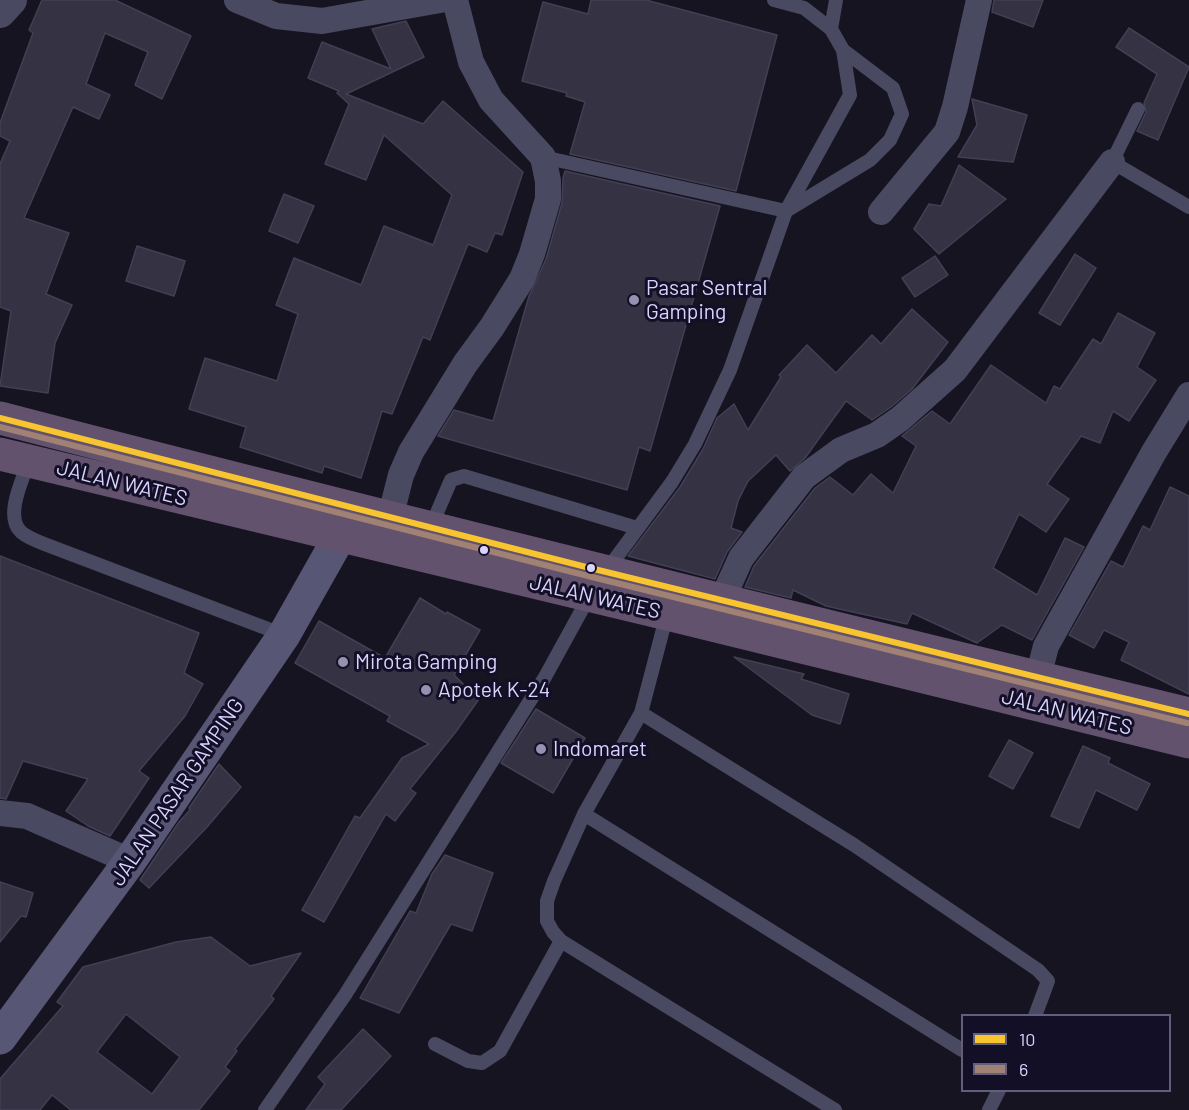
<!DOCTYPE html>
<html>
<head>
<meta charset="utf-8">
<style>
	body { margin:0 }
	#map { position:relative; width:1189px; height:1110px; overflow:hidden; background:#161421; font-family:Barlow,sans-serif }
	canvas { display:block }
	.legend { position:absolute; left:961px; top:1014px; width:210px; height:78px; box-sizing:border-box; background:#130f26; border:2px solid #625e7d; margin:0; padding:8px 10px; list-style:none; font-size:18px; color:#d9d4ff }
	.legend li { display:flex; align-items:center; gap:12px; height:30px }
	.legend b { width:30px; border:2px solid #625e7d }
</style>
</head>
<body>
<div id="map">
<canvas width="1189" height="1110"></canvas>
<ul class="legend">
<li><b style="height:8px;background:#f8c530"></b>10</li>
<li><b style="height:8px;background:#a08174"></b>6</li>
</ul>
</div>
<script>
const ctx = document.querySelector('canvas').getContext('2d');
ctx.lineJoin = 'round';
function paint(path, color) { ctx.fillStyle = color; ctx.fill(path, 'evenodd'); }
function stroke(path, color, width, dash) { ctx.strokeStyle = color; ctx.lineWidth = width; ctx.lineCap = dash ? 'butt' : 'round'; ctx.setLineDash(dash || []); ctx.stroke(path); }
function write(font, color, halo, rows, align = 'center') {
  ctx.font = font + ' Barlow,sans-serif'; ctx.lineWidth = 6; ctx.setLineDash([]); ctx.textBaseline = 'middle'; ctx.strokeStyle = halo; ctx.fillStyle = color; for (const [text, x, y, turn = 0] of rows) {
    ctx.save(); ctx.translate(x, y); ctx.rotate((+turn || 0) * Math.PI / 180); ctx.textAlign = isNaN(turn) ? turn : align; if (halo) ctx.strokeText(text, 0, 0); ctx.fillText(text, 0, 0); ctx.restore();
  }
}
const building = new Path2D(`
	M 42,0 L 115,0 L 191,36 L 162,99 L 135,85 L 148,52 L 105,33 L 86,84 L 110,95 L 99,119 L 73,107 L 24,218 L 69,233 L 46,294 L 72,305 L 55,343 L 48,393 L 0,386 L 11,311 L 0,307 L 0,164 L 10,141 L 0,136 L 0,123 L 33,33 L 29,30 Z
	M 591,0 L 646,0 L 777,35 L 736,191 L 570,154 L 585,102 L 566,96 L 567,93 L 522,81 L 543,2 L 588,14 Z
	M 994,0 L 1043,0 L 1033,27 L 992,12 Z
	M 406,21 L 424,57 L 346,94 L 423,124 L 443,101 L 523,172 L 502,235 L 495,233 L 487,252 L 468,244 L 430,340 L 423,337 L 392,414 L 382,411 L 361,478 L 324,466 L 322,473 L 240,447 L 246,427 L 189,409 L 205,358 L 277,381 L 298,314 L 276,305 L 294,258 L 361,285 L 384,226 L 433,245 L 452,195 L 384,135 L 366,180 L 325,164 L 349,104 L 337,93 L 339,91 L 308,78 L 322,42 L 391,69 L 372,29 Z
	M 1129,28 L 1189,67 L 1158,140 L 1137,131 L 1146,112 L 1144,103 L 1157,74 L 1116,47 Z
	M 972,99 L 1027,115 L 1013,162 L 958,157 L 977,125 Z
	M 959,165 L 1006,199 L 939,254 L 914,229 L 929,204 L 941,206 Z
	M 565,171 L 720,206 L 650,451 L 639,447 L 627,490 L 438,436 L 454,410 L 493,421 L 529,296 L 546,259 L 562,203 L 563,178 Z
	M 284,194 L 314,206 L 298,243 L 269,231 Z
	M 137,246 L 185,261 L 174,296 L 126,281 Z
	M 1075,254 L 1096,268 L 1060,325 L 1039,313 Z
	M 935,256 L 948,275 L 915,297 L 902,278 Z
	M 912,309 L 948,342 L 912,389 L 891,407 L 872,420 L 846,401 L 805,458 L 790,471 L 776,455 L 748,481 L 738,501 L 731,528 L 742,532 L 727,552 L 715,579 L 628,556 L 680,487 L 703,449 L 717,418 L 734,404 L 748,430 L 781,377 L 779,375 L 807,345 L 836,373 L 872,335 L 881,344 Z
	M 1118,313 L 1155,333 L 1137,367 L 1156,380 L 1129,421 L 1113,411 L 1100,443 L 1081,436 L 1047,484 L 1069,499 L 1046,532 L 1019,514 L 993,568 L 1037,595 L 1065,538 L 1084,547 L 1032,640 L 1002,625 L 977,643 L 912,613 L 907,624 L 826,606 L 793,590 L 791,598 L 745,587 L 754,566 L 815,488 L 830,477 L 853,495 L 871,474 L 893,493 L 916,446 L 902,436 L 932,411 L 950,424 L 991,365 L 1046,403 L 1054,386 L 1060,389 L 1093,339 L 1101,344 Z
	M 1170,487 L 1189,496 L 1189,694 L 1121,660 L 1129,642 L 1104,630 L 1094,648 L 1069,635 L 1111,561 L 1123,567 L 1143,526 L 1150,530 Z
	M 0,556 L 199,633 L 184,673 L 203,684 L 185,716 L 139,771 L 149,778 L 110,836 L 88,826 L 66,811 L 88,779 L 23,761 L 6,799 L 0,798 Z
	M 420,598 L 446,614 L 447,612 L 480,630 L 454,675 L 479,699 L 457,730 L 458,729 L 410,789 L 416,793 L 395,821 L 386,814 L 324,922 L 302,910 L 355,816 L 360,818 L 402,758 L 429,744 L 387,721 L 390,716 L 295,663 L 319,621 L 385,658 Z
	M 734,657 L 804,674 L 801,679 L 849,694 L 840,724 L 812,715 Z
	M 536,709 L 585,738 L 553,793 L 501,763 Z
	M 1009,740 L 1033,753 L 1013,789 L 989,776 Z
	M 1083,746 L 1110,758 L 1108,763 L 1150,784 L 1137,810 L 1096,790 L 1079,828 L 1051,816 Z
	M 219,764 L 241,787 L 207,827 L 149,888 L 140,880 L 179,822 L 190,810 L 189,808 Z
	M 445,855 L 493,873 L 472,931 L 451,924 L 399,1013 L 360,998 L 410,911 L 416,913 L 432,874 Z
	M 0,882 L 33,893 L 26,917 L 21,916 L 0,942 Z
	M 211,937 L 250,966 L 301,953 L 271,996 L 274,999 L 235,1049 L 237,1051 L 225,1067 L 230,1071 L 199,1110 L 71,1110 L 52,1095 L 40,1110 L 0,1110 L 0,1079 L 63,1006 L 57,1002 L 83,967 L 176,942 ZM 126,1014 L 180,1057 L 152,1094 L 97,1052 Z
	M 363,1029 L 391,1056 L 341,1110 L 306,1110 L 325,1084 L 318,1077 Z`);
const service = new Path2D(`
	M 831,29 L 836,0
	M 1138,109 L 1112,162 L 1189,207
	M 543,157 L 786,211 L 870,160 L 890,140 L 902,114 L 893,88 L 843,50
	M 29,461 C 23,479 4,516 21,532 C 28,538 39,542 47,545 L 284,635
	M 430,529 L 451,480 L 464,476 L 637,528
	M 607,570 L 672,482 L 695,444 L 730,370 L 786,211 L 850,95 L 843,50 L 831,29 L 804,8 L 774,0
	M 667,614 L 641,713 L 584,814 L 554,881 L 547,901 L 547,921 L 553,932 L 561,941 L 835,1110
	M 641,713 L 854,845 L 1038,970 L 1048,981 L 1035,1016
	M 584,814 L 962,1050
	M 435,1044 L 468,1061 L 482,1063 L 500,1051 L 561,941
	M 265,1110 L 345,995 L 545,677 L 590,595
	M 989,1110 L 999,1090`);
const minor = new Path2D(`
	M 237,0 L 276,16 L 322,21 L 440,0
	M 881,212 L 947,132 L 955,107 L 979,0
	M 390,518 L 401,475 L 411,452 L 465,364 L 492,327 L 522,279 L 532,254 L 548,199 L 548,181 L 543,157 L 491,100 L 471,62 L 455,0
	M 722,600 L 741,558 L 804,477 L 841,450 L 877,435 L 900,419 L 955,370 L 1112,162
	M 1038,677 L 1046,646 L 1154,452 L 1189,395
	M 0,813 L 27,816 L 130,861`);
const tertiary = new Path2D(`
	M 0,12 L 11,0`);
const secondary = new Path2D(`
	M 0,1038 L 130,861 L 284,635 L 340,536`);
const trunk = new Path2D(`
	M 0,418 C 395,521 792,618 1189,714
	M 0,454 L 667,614 L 1189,742`);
const bus1 = new Path2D(`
	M 0,418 L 594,569 L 1189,714`);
const bus2 = new Path2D(`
	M 0,427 L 592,577 L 1187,723`);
const markers = [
	[634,300,6,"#9591b1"],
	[484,550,5,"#d9d4ff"],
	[591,568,5,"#d9d4ff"],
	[343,662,6,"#9591b1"],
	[426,690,6,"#9591b1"],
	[541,749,6,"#9591b1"]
];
const poiNames = [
	["Pasar Sentral",646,288],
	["Gamping",646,312],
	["Mirota Gamping",355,662],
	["Apotek K-24",438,690],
	["Indomaret",553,749]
];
const streetNames = [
	["JALAN WATES",122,483,14],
	["JALAN WATES",595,597,13],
	["JALAN WATES",1067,712,14],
	["JALAN PASAR GAMPING",177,792,-56]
];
paint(building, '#343243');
stroke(building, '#433f54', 1.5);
stroke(service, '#4a4962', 14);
stroke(minor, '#4a4962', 26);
stroke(tertiary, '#4a4962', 32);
stroke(secondary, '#575674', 33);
stroke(trunk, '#62526e', 33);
stroke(bus1, '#f8c530', 6);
stroke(bus2, '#a08174', 6);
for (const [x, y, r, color] of markers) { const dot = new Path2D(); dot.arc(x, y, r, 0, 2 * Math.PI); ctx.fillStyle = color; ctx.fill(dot); stroke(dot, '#130f26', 2); }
write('21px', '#d9d4ff', '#130f26', poiNames, 'left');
write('21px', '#d9d4ff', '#130f26', streetNames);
</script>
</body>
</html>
